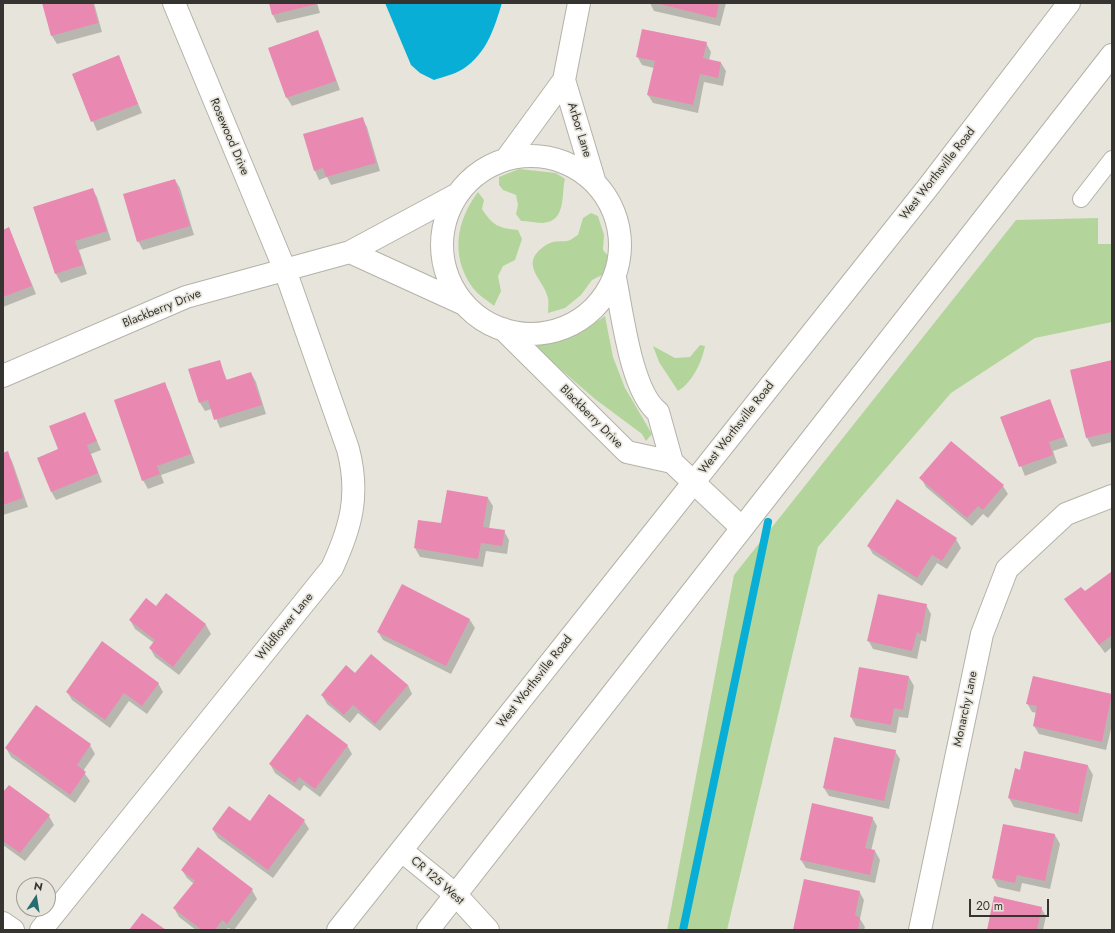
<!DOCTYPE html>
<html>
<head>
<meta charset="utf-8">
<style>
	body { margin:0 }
	#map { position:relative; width:1115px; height:933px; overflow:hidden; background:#e7e5db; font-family:Jost,sans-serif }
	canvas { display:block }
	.frame { position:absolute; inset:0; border:4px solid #353430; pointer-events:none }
	.north { position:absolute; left:16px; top:877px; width:40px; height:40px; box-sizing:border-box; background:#e7e5db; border:1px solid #a09e97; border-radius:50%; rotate:12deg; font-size:11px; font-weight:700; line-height:16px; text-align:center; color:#353430 }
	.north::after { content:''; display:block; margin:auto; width:14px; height:18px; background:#236e70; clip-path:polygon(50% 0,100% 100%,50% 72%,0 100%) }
	.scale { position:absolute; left:969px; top:899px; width:80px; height:18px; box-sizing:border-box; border:2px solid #353430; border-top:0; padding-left:5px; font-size:12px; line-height:14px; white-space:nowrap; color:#353430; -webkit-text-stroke:3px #e7e5db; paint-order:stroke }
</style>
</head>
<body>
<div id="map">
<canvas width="1115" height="933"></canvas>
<div class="frame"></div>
<div class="north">N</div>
<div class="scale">20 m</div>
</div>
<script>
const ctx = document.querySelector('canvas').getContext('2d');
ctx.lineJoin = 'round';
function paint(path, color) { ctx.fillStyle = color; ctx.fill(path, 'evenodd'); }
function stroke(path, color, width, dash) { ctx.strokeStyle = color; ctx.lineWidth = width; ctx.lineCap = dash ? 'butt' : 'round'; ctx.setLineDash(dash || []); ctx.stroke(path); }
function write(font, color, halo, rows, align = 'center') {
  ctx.font = font + ' Jost,sans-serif'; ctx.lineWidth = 3.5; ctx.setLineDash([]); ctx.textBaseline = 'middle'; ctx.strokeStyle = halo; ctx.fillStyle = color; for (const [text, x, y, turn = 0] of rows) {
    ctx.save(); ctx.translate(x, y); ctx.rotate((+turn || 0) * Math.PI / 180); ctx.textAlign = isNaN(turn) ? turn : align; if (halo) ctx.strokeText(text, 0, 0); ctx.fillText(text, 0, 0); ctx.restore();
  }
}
const green = new Path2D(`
	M 519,169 L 556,173 L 565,179 C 561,194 567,221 543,223 C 536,223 528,221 521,221 L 516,214 L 518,205 L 516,195 L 503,190 L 499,185 L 499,177 Z
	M 478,192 L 484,200 L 482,209 C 493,226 499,228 518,230 L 522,239 L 515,260 L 503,266 L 498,276 L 501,291 L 494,306 C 487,300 478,295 473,288 C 450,257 456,221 478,192 Z
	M 591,213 L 598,216 L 604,235 L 603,250 L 618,267 L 592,280 L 581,295 L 565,308 L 548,313 C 548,309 549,303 548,298 C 544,279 517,264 546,245 C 554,240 558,242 567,241 C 570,241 574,237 578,235 L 583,218 Z
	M 1098,218 L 1098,244 L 1112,244 L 1112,322 L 1035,338 L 951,393 L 818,547 L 727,930 L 667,930 L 734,575 L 1016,220 Z
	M 605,316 L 613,357 L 625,388 L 652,434 L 646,441 L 642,434 L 595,399 L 537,349 L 538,345 L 551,342 L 563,328 L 583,331 Z
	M 700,345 L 705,346 C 702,362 692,383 678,391 L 659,362 L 653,346 L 675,358 L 690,357 Z`);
const water = new Path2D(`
	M 385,3 L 502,3 C 494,29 487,53 463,69 C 455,74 443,77 434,80 L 420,73 L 411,65 Z`);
const shadow = new Path2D(`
	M 43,3 L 94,3 L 102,32 L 57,44 L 52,36 Z
	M 270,3 L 317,3 L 320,13 L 277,23 L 273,15 Z
	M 650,3 L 726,3 L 720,26 L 654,11 Z
	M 317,31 L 322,40 L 340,90 L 292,106 L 287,98 L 269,48 Z
	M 706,43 L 711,52 L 709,60 L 721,63 L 726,71 L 723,86 L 704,82 L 698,113 L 653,103 L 648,95 L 654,68 L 642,65 L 637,56 Z
	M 118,56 L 142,113 L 97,131 L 73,74 Z
	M 362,118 L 367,127 L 380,171 L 331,185 L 327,177 L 319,180 L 315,171 L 304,135 Z
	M 175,180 L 180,188 L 194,235 L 143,250 L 138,241 Z
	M 92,189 L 97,197 L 111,240 L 79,250 L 87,274 L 61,283 L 56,274 L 34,207 Z
	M 9,228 L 36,294 L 3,307 L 3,231 Z
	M 219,361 L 227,380 L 251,373 L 256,382 L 266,414 L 220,428 L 212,409 L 205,411 L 200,403 Z
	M 1112,361 L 1112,442 L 1092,447 L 1087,438 L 1071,370 Z
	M 164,383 L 169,392 L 195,463 L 161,475 L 164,483 L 148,489 L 143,480 Z
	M 1049,400 L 1068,446 L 1053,451 L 1057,463 L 1025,476 L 1001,417 Z
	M 84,413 L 101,450 L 91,454 L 102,482 L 56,500 L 51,491 L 60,450 Z
	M 7,453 L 12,461 L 28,507 L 3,515 L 3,454 Z
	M 921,478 L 1003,486 L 1008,494 L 988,518 L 983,514 L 972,526 L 926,487 Z
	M 488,498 L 493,506 L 489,529 L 504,531 L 509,540 L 507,554 L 486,551 L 483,567 L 420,557 L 415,548 Z
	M 956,539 L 961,548 L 947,569 L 937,563 L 922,586 L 873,554 L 868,546 Z
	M 1110,573 L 1112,575 L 1112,647 L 1105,653 L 1071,607 L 1084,593 Z
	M 166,594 L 206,625 L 211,634 L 179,675 L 155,657 L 150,648 L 154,643 L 135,629 L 130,620 L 156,607 Z
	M 926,605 L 931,614 L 926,642 L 921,640 L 917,659 L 873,649 L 868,640 Z
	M 470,620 L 475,628 L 451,674 L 383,640 L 378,632 Z
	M 355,675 L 408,685 L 412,694 L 380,731 L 358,713 L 350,723 L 327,704 L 322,695 Z
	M 909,677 L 914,686 L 908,718 L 899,717 L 896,733 L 856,726 L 851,717 Z
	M 1033,677 L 1112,695 L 1112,725 L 1106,750 L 1039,734 L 1034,726 L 1037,713 L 1032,712 L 1027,703 Z
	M 158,683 L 163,692 L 147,714 L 129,701 L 110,728 L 72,700 L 67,692 Z
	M 37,706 L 90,745 L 95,754 L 83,771 L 90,781 L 75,803 L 11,757 L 6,748 Z
	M 347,745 L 352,754 L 320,797 L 304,785 L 300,791 L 275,773 L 270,764 Z
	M 895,751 L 900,759 L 889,809 L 829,796 L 824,788 Z
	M 1088,766 L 1093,775 L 1082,822 L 1014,807 L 1009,798 L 1020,772 Z
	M 3,794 L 49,816 L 54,825 L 25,861 L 3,845 Z
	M 872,817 L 877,826 L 871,851 L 875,851 L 880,860 L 875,883 L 806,868 L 801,860 Z
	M 304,821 L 309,829 L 273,878 L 218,838 L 213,830 L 250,822 Z
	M 1004,825 L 1055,835 L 1060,844 L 1050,889 L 1022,883 L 1020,892 L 998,887 L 993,878 Z
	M 198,848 L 252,890 L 257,899 L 234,930 L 228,928 L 226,930 L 196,930 L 179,917 L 174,908 L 194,884 L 187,878 L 182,870 Z
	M 859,891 L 864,900 L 860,919 L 865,927 L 864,930 L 794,930 Z
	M 1041,908 L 1046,916 L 1043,930 L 988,930 Z`);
const stream = new Path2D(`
	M 683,930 L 768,522`);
const building = new Path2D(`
	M 42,3 L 93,3 L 98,23 L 51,36 Z
	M 269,3 L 317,3 L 317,4 L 272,15 Z
	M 655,3 L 719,3 L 716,18 Z
	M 642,29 L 707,42 L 703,58 L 721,62 L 718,78 L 700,74 L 693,105 L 647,95 L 655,61 L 636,57 Z
	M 318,30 L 336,81 L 286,98 L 268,48 Z
	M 119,55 L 138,104 L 91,122 L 72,74 Z
	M 363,117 L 376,163 L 326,177 L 323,168 L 314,171 L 303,134 Z
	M 175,179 L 190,226 L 137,242 L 123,194 Z
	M 93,188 L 107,231 L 75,241 L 83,265 L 55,274 L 33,207 Z
	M 9,227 L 32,286 L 3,297 L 3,230 Z
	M 220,360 L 226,380 L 251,372 L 262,405 L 214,420 L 208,400 L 199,403 L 188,369 Z
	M 1112,360 L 1112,432 L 1086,438 L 1070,370 Z
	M 165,382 L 191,454 L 157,466 L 160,474 L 142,481 L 114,400 Z
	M 1050,399 L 1064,437 L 1049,442 L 1053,455 L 1019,467 L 1000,417 Z
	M 85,412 L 97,441 L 87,445 L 98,473 L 51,492 L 37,458 L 58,449 L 49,426 Z
	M 951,441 L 1004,485 L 983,510 L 978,506 L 967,518 L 919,478 Z
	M 8,451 L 23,498 L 3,505 L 3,453 Z
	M 447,490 L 488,497 L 483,527 L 505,530 L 502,546 L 481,543 L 478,559 L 414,548 L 418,520 L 441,523 Z
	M 897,499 L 957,538 L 942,561 L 932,555 L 917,578 L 867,546 Z
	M 1111,572 L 1112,635 L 1099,645 L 1064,599 L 1081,587 L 1085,591 Z
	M 402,584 L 470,619 L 446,666 L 377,632 Z
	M 166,593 L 206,624 L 173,667 L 149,648 L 155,640 L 129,620 L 146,598 L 156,606 Z
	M 878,594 L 927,604 L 921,634 L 917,632 L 912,651 L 867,641 Z
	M 102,641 L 159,683 L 142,706 L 124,693 L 105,720 L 66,692 Z
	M 371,654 L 408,685 L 375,724 L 353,705 L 344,715 L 321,695 L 346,665 L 355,673 Z
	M 859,667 L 909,676 L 903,710 L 894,708 L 891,725 L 850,717 Z
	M 1033,676 L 1112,694 L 1102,742 L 1033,726 L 1037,706 L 1026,704 Z
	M 36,705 L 91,744 L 77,765 L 86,772 L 70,795 L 5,748 Z
	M 307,714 L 348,745 L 315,789 L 299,777 L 295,783 L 269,764 Z
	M 834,737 L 896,750 L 884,801 L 823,788 Z
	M 1024,751 L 1088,765 L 1078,814 L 1008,798 L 1015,768 L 1020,770 Z
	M 9,785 L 50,815 L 20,853 L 3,841 L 3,792 Z
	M 269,794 L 305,820 L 268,870 L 212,829 L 229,806 L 250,821 Z
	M 812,803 L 873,817 L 865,848 L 875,850 L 870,875 L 800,860 Z
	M 1003,824 L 1055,834 L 1045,881 L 1017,875 L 1015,883 L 992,878 Z
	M 198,847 L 253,889 L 227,924 L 222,920 L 215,930 L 202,930 L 173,908 L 195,881 L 181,870 Z
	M 804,879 L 860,891 L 855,915 L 860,918 L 858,930 L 793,930 Z
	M 994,896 L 1042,907 L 1037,930 L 987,930 Z
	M 142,913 L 166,930 L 129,930 Z`);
const service = new Path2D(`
	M 1081,199 L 1112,159`);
const minor = new Path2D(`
	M 564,80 L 594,180
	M442 245a89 89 0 1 1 178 0a89 89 0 1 1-178 0Z
	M 507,158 L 564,80 L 579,3
	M 350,252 L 464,304
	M 615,278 C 622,311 631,392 658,412 L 672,462
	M 503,329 L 627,452 L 672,462 L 742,528
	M 3,376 L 186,297 L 350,252 L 456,195
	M 3,923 L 13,930
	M 41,930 L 332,568 C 351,527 360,495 348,449 L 285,270 L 174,3
	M 920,930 L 982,634 L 1007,569 L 1066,514 L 1112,496`);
const secondary = new Path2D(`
	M 402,851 L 456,895 L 488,930
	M 338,930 L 929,186 L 1069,3
	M 428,930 L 1112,55`);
const streetNames = [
	["Arbor Lane",579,130,73],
	["Rosewood Drive",229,137,67],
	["West Worthsville Road",938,174,-52],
	["Blackberry Drive",162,309,-22],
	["Blackberry Drive",591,417,45],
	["West Worthsville Road",737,428,-52],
	["Wildflower Lane",285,627,-51],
	["West Worthsville Road",535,682,-52],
	["Monarchy Lane",966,709,-78],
	["CR 125 West",437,881,41]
];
paint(green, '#b3d59c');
paint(water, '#08aed5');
paint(shadow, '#0003');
stroke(stream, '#08aed5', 8);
paint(building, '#e988b1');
stroke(service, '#b4b2a8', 18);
stroke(minor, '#b4b2a8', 24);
stroke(secondary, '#b4b2a8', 24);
stroke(service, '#fff', 16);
stroke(minor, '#fff', 22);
stroke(secondary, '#fff', 22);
write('12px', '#353430', '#e7e5db', streetNames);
</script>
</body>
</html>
